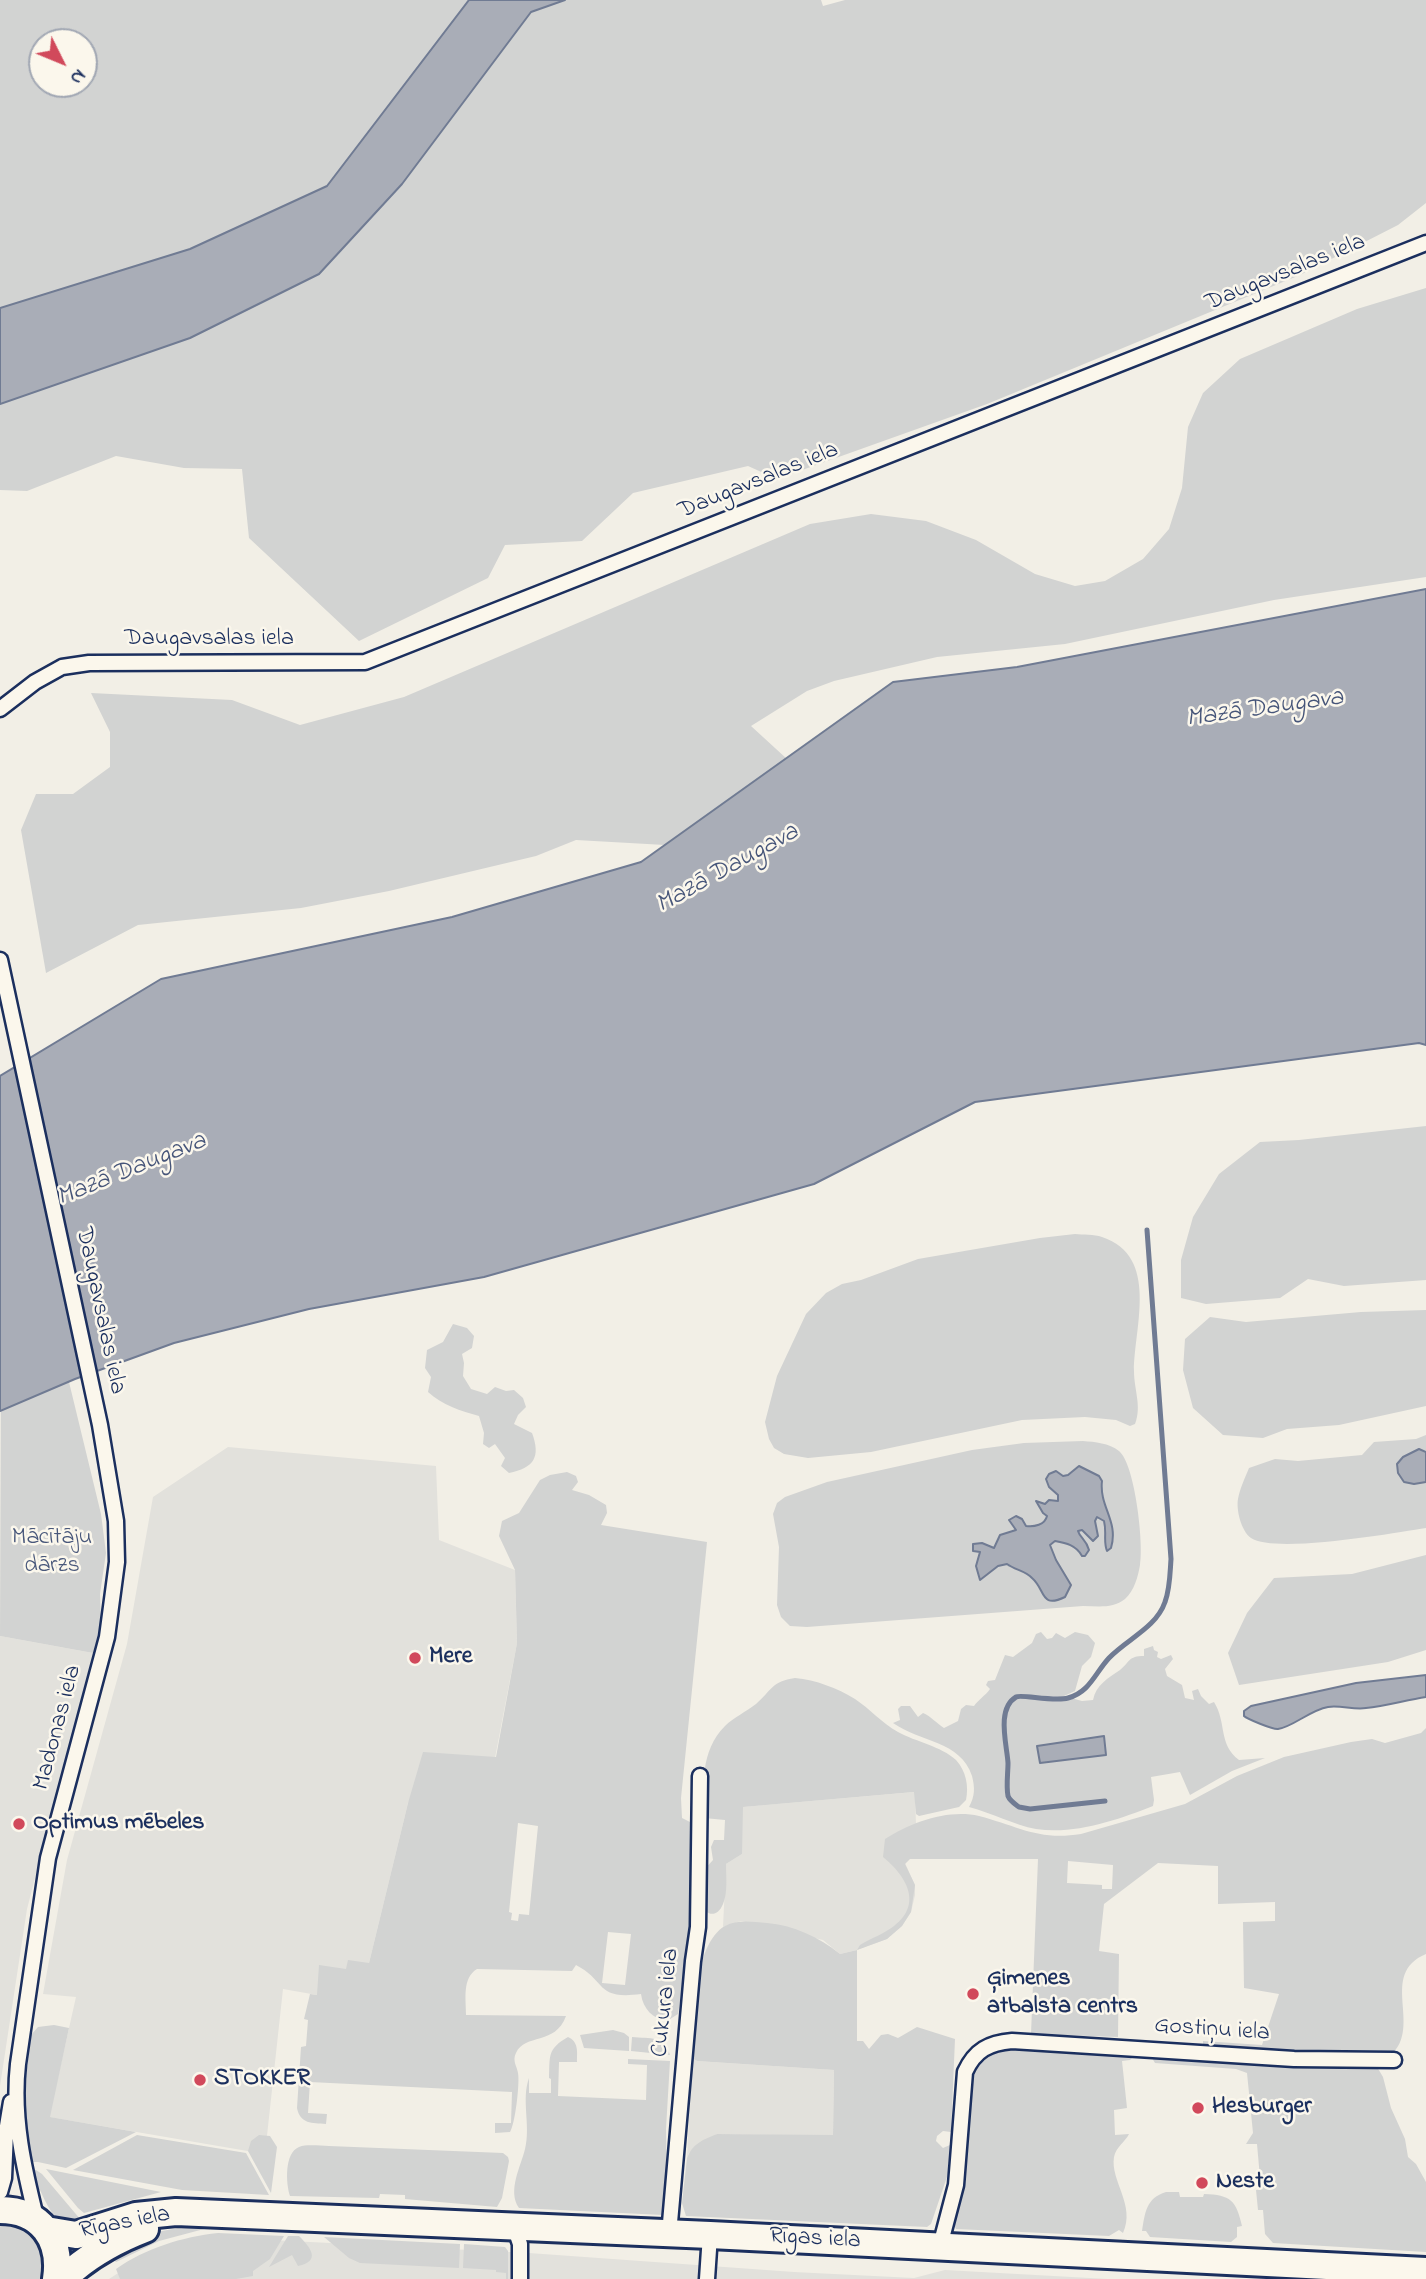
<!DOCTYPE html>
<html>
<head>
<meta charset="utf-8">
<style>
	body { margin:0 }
	#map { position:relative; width:1426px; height:2279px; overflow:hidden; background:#f2efe6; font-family:"Indie Flower",sans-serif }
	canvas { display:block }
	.north { position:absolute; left:28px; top:28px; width:70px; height:70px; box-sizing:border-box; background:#fbf7ec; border:2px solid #a1a7b3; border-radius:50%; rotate:133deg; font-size:19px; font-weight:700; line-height:28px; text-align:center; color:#1b2f5e }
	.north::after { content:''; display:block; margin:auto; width:24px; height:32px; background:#d1495b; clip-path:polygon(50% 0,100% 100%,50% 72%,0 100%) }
</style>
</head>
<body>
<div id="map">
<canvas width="1426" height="2279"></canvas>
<div class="north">N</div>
</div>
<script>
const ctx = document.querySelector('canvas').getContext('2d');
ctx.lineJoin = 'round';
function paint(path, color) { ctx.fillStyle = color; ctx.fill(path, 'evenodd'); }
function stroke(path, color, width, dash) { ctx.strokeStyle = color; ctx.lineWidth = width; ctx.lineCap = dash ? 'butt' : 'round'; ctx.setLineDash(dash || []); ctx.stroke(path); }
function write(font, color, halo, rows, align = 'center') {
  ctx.font = font + ' "Indie Flower",sans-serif'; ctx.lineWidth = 5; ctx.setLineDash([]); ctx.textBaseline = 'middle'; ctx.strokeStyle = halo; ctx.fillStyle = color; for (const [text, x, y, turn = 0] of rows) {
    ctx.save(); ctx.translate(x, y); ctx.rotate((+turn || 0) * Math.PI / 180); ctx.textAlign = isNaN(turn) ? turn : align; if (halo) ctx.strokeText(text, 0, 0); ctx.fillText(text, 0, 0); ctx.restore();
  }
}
const built = new Path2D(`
	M 228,1447 L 436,1466 L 439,1540 L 515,1570 L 517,1643 L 495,1758 L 411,1797 L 408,1803 L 369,1963 L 346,1969 L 317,1995 L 283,1989 L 265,2154 L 49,2117 L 76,1997 L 43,1994 L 67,1860 L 127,1644 L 153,1497 Z
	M 0,1636 L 93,1653 L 27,1909 L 0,2086 Z
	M 915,1792 L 917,1859 L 909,1859 L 905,1863 L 915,1885 L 915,1895 L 911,1912 L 902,1926 L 887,1939 L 857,1950 L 840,1954 L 823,1940 L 741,1921 L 723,1927 L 726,1864 L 742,1854 L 742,1807 Z
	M 692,2058 L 697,2061 L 834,2070 L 833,2136 L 717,2134 L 689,2153 L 687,2158 Z
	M 211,2237 L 529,2253 L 794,2272 L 914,2278 L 945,2270 L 1108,2279 L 109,2279 L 146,2255 Z`);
const green = new Path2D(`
	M 0,0 L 821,0 L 823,6 L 845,0 L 1426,0 L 1426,203 L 1398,225 L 1300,275 L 987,404 L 777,479 L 748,466 L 633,493 L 582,541 L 505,545 L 488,578 L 359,641 L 249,538 L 242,469 L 184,468 L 116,456 L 27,491 L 0,490 ZM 42,42 L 84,42 L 84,84 L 42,84 Z
	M 1426,288 L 1426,577 L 1274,600 L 1065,644 L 937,657 L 834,681 L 807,691 L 751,726 L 787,759 L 665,845 L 576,840 L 536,856 L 389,891 L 301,908 L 138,925 L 46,973 L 21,830 L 36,794 L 73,794 L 110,767 L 110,732 L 91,693 L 232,700 L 300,725 L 404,697 L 810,524 L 871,514 L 926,521 L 976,540 L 1035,574 L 1075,586 L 1105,581 L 1143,559 L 1169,529 L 1182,488 L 1188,427 L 1203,393 L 1240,359 L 1357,309 Z
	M 1426,1126 L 1426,1280 L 1344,1286 L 1308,1279 L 1280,1298 L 1206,1304 L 1181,1298 L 1181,1260 L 1193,1217 L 1219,1174 L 1260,1142 L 1299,1140 Z
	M 1075,1234 C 1083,1235 1094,1234 1102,1237 C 1160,1256 1134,1328 1134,1371 C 1134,1390 1142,1406 1135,1424 L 1130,1426 L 1116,1420 L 1085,1417 L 1022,1420 L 871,1452 L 808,1458 L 784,1454 L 774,1448 L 769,1439 L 765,1422 L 777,1376 L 806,1314 L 826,1293 L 842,1284 L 861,1280 L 918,1259 L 1040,1238 Z
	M 1426,1310 L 1426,1406 L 1339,1425 L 1287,1429 L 1263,1438 L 1223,1435 L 1193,1408 L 1183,1370 L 1185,1339 L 1210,1317 L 1246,1322 L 1361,1312 Z
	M 453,1324 L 467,1328 L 474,1336 L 472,1348 L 462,1354 L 464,1363 L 463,1376 L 471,1389 L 487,1394 L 495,1387 L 506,1391 L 514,1390 L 523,1398 L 526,1407 L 518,1415 L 514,1424 L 532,1433 C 541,1457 534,1468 509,1473 L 501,1466 L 505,1458 L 495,1444 L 489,1448 L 483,1444 L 484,1433 L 479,1416 C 461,1411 442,1405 428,1392 L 431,1377 L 425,1368 L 427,1350 L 443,1342 Z
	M 1,1365 L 69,1382 L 101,1514 L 106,1553 L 100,1594 L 101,1624 L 93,1653 L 0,1636 Z
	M 1426,1435 L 1426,1528 C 1394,1533 1275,1554 1251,1538 C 1241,1531 1236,1509 1238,1499 C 1240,1488 1245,1478 1249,1468 L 1275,1459 L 1298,1461 L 1362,1455 L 1374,1442 L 1416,1439 Z
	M 1083,1441 C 1095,1442 1109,1443 1119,1451 C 1135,1464 1144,1544 1140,1565 C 1138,1577 1134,1591 1125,1599 C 1113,1609 1097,1606 1083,1606 L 807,1627 L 790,1626 L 781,1617 L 777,1605 L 779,1547 L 773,1514 L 777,1503 L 785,1497 L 827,1482 L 972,1450 L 1024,1443 Z
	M 567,1472 L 576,1476 L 578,1482 L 572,1490 L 589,1495 L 606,1505 L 607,1513 L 601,1525 L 707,1542 L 681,1798 L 682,1818 L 690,1822 L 694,1832 L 694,1929 L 688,1948 L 678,2014 L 667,2021 C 653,2019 643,2009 641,1994 C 595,2000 607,1981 576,1965 L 572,1971 L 477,1969 C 462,1978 466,1999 466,2015 L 566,2016 C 555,2046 525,2033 516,2053 C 512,2061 517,2066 518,2073 C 520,2083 515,2125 510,2132 L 495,2133 L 495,2123 L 511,2123 L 512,2092 L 310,2082 L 308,2113 L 327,2114 L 326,2124 C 312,2123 300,2124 297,2108 L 301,2047 L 306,2046 L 308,2020 L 304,2019 L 310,1994 L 317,1995 L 319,1965 L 346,1969 L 348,1960 L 369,1963 L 408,1803 L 423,1752 L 496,1757 L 517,1643 L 515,1570 L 499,1536 L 502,1521 L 519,1513 L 540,1480 L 550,1475 ZM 518,1823 L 538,1826 L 529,1915 L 519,1914 L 518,1921 L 511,1920 L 512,1913 L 509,1912 ZM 608,1932 L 631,1934 L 625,1985 L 602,1983 Z
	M 1426,1555 L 1426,1650 L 1388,1662 L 1239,1685 L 1228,1653 L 1247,1613 L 1274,1578 L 1352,1574 Z
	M 1041,1632 L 1047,1639 L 1052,1638 L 1056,1633 L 1065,1638 L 1075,1632 L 1088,1635 L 1095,1643 L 1091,1657 L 1082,1666 L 1075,1691 L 1064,1696 L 1082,1701 L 1093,1700 C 1096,1685 1108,1678 1120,1670 C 1130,1662 1128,1656 1144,1656 L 1144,1649 L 1153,1646 L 1154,1650 L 1158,1652 L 1157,1657 L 1161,1659 L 1171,1655 L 1173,1659 L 1165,1669 L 1167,1676 L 1182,1685 L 1185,1698 L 1194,1700 L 1192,1691 L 1198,1689 L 1201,1696 L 1209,1704 L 1214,1702 C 1227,1723 1218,1744 1239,1760 L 1265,1758 L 1232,1771 L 1190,1795 L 1180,1772 L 1151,1777 L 1154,1800 L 1153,1806 C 1117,1820 1075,1835 1036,1829 C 1014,1825 992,1813 969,1807 C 975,1796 975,1788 972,1776 C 961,1741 920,1742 893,1723 L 900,1720 L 898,1709 L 901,1706 L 910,1706 L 918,1717 L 923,1713 C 932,1717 936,1723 944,1728 L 958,1721 L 961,1709 L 966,1705 L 974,1706 C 979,1699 985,1696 990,1689 L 986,1685 L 988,1681 L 995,1680 L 1005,1655 L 1013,1657 L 1032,1643 L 1036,1634 Z
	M 795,1678 C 816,1680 837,1688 855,1699 C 870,1709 882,1723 898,1732 C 916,1742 941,1746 956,1760 C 966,1771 969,1786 966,1800 L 959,1807 L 919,1816 L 916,1814 L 914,1792 L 743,1807 L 742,1854 L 726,1864 C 726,1876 728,1893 723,1904 C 717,1919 704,1916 701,1901 C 700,1892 702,1881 702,1872 L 713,1860 L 711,1847 L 714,1840 L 724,1840 L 725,1820 L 704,1818 C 703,1786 700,1751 725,1726 C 734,1717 746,1712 756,1704 C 771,1691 772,1681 795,1678 Z
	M 1426,1728 L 1426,1954 C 1378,1974 1423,2026 1391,2055 L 1290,2055 L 1207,2048 L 1203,2046 L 1203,2041 L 1262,2045 L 1279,1994 L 1244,1988 L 1243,1922 L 1275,1921 L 1275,1902 L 1218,1904 L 1218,1866 L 1158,1863 L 1104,1904 L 1099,1951 L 1119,1954 L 1118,2037 L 1031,2034 L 1038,1859 L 910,1859 L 905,1864 L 915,1885 L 911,1912 L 902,1926 L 887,1939 L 857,1950 L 857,2041 L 863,2041 L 869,2049 L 881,2035 L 888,2034 L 898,2038 L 917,2027 L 955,2039 L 951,2132 L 943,2131 L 937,2136 L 936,2141 L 943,2148 L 950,2145 L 948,2174 L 931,2224 L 927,2227 L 686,2216 L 682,2203 L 687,2158 C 692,2144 704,2139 717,2134 L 833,2135 L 834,2070 L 697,2061 L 692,2058 C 692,2025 693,1944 725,1926 C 738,1919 752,1922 767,1923 C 793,1925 819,1937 840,1954 L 857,1950 L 860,1945 C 871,1938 884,1934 894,1926 C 924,1903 905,1875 883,1857 L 885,1839 C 912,1822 948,1809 979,1816 C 1018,1826 1038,1841 1081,1834 L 1185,1804 L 1237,1776 L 1284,1757 L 1351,1742 L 1372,1739 L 1385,1743 L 1421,1733 ZM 1068,1861 L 1113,1865 L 1112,1889 L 1102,1889 L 1102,1885 L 1067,1883 Z
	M 54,2025 L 69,2028 L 50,2117 L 136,2132 L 66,2168 L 38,2162 L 28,2162 L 22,2110 L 31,2035 L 38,2027 Z
	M 613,2030 L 624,2033 L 629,2037 L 629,2051 L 584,2048 L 580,2035 Z
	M 568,2037 C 579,2042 577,2052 577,2062 L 559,2062 L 558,2096 L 646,2100 L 647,2065 L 628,2064 L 628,2059 L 670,2061 L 666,2129 L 667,2209 L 663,2215 L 519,2208 C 507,2191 521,2166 525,2149 C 531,2126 521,2100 529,2078 L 529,2093 L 551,2093 L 551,2079 L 549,2078 C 550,2056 547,2049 568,2037 Z
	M 632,2037 C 650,2039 665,2035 670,2055 L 631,2051 Z
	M 1010,2048 L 1135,2055 L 1130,2060 L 1122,2061 L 1127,2108 L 1114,2110 L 1115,2135 L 1129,2134 C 1125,2142 1116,2147 1114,2157 C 1110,2181 1136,2205 1123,2233 L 1119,2230 L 1109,2236 L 956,2229 L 954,2225 L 961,2192 L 969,2085 C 976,2064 989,2053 1010,2048 Z
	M 1153,2054 L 1377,2067 L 1383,2077 L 1391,2108 L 1405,2139 L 1408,2157 L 1416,2164 L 1426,2182 L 1426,2252 L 1273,2243 L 1265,2234 L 1263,2210 L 1258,2210 L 1256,2190 L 1261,2189 L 1257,2144 L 1246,2144 L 1253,2133 L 1247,2073 L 1236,2069 L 1155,2063 L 1152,2058 Z
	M 137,2135 L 246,2153 L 269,2195 L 182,2190 L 73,2170 Z
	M 259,2135 L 270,2136 L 277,2147 L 271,2193 L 248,2151 L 251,2141 Z
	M 329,2146 L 503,2153 L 508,2157 L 509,2161 L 502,2198 L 497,2207 L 405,2199 L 405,2195 L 380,2194 L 379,2198 L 290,2196 C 286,2184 284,2153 299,2147 C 307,2144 320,2146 329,2146 Z
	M 46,2169 L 161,2192 L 84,2213 L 78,2208 Z
	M 30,2170 L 36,2170 L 42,2174 L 86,2226 C 55,2221 53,2218 40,2190 L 37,2190 Z
	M 1166,2192 L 1179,2192 L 1180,2197 L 1203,2197 L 1204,2194 C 1231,2195 1236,2200 1242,2226 L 1237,2227 L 1237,2237 L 1231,2242 L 1150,2237 L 1146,2231 L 1142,2231 C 1145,2213 1146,2198 1166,2192 Z
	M 0,2215 L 28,2224 L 45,2253 L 43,2279 L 0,2279 Z
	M 199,2224 L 291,2230 L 216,2227 L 204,2229 L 159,2241 L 116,2262 L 108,2253 L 157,2232 Z
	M 218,2233 L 284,2236 L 270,2259 L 253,2271 L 253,2276 L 236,2279 L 120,2279 L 116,2269 C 146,2248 182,2237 218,2233 Z
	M 288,2236 L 299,2236 C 310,2247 322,2261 298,2266 L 292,2255 L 269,2267 Z
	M 324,2237 L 460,2244 L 459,2268 L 360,2263 L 349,2258 Z
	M 464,2244 L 505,2247 L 508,2251 L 508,2279 L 506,2279 L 506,2273 L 496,2272 L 496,2270 L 463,2268 Z`);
const water = new Path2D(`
	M 469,0 L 565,0 L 531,12 L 402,184 L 319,274 L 190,338 L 0,404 L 0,308 L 190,249 L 327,186 Z
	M 1426,589 L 1426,1045 L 1419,1043 L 975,1102 L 814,1184 L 484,1277 L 309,1309 L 174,1343 L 75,1379 L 0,1411 L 0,1076 L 161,979 L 452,917 L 641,862 L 893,682 L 1017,667 Z
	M 1419,1449 L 1426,1452 L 1426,1482 L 1414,1484 L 1404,1482 L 1398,1473 L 1397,1464 L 1403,1457 Z
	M 1079,1466 L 1099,1476 L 1102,1481 C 1099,1507 1119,1521 1111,1548 L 1107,1551 C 1103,1541 1107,1533 1104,1521 L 1097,1517 L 1095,1521 L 1098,1536 L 1093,1541 L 1082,1530 L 1078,1531 C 1080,1538 1086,1539 1089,1550 L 1085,1556 L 1082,1556 C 1076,1545 1066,1543 1055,1541 L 1050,1545 L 1056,1560 L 1071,1585 L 1065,1597 C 1040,1609 1046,1590 1032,1578 C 1026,1571 1015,1570 1007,1564 L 998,1566 L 980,1580 L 976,1566 L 980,1552 L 973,1551 L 973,1544 L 982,1543 L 994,1548 L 1000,1535 L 1016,1530 L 1009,1520 L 1016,1516 L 1022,1519 L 1026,1526 C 1034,1527 1045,1525 1047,1516 L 1043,1513 L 1036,1501 L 1045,1504 L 1049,1500 L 1058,1501 L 1058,1495 L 1049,1487 L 1046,1479 L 1049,1474 L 1056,1471 L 1063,1476 L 1068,1475 Z
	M 1426,1675 L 1426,1697 C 1406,1700 1386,1706 1366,1708 C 1354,1710 1340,1705 1328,1707 C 1310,1710 1293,1727 1278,1729 C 1274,1730 1247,1719 1244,1716 L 1244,1711 L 1251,1706 L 1356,1683 Z
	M 1104,1736 L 1106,1755 L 1040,1763 L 1037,1746 Z`);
const stream = new Path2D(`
	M 1105,1801 L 1030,1809 L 1019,1807 C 1015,1804 1010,1801 1008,1796 C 1006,1786 1008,1773 1008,1763 C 1007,1745 996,1709 1016,1697 C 1021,1694 1054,1702 1068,1698 C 1090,1692 1095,1673 1109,1658 C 1127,1639 1156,1628 1165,1602 C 1170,1589 1170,1573 1171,1559 L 1147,1230`);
const street = new Path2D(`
	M 0,709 L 35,682 L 62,667 L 89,663 L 365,662 L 1426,243
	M 0,960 L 100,1425 L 116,1521 L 117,1562 L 107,1637 L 48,1858 L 18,2064 C 12,2118 24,2169 37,2221
	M 0,2192 L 4,2178 L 6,2132 L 11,2102
	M 514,2226 L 520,2244 L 520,2279
	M 669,2234 L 693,1961 L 698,1927 L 700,1776
	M 940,2246 L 956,2185 L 965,2072 C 975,2050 989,2043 1012,2041 L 1294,2059 L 1394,2060
	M 707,2279 L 710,2235`);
const highway = new Path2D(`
	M 0,2210 C 41,2210 62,2240 56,2279
	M 46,2230 L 76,2235 L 136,2216 L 176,2212 L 710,2235 L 1426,2271
	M 63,2279 C 87,2256 114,2241 145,2229`);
const markers = [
	[415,1658,7,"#d1495b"],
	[19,1824,7,"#d1495b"],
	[973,1994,7,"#d1495b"],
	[200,2080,7,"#d1495b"],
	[1198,2108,7,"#d1495b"],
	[1202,2183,7,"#d1495b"]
];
const streetNames = [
	["Daugavsalas iela",1286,274,-22],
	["Daugavsalas iela",759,482,-22],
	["Daugavsalas iela",209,640],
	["Daugavsalas iela",99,1311,78],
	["Madonas iela",59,1728,-75],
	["Cukura iela",667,2003,-84],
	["Gostiņu iela",1212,2031,4],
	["Rīgas iela",125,2224,-11],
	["Rīgas iela",815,2240,3]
];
const parkNames = [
	["Mācītāju",52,1539],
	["dārzs",52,1567]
];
const poiNames = [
	["Mere",429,1658],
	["Optimus mēbeles",33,1824],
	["Ģimenes",987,1980],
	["atbalsta centrs",987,2008],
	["STOKKER",214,2080],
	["Hesburger",1212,2108],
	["Neste",1216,2183]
];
const waterNames = [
	["Mazā Daugava",1265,710,-8],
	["Mazā Daugava",728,870,-29],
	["Mazā Daugava",132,1171,-22]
];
paint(built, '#e2e1dc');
paint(green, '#d2d3d2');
paint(water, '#a9adb7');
stroke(water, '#707b93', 2);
stroke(stream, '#707b93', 5);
stroke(street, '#1b2f5e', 19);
stroke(highway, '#1b2f5e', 32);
stroke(street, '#fbf7ec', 14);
stroke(highway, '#fbf7ec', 26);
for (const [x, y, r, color] of markers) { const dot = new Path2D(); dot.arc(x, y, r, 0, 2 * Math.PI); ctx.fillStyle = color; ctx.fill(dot); stroke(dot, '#fbf7ec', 2.5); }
write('24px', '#1b2f5e', '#fbf7ec', streetNames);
write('24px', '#49587b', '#fbf7ec', parkNames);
write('bold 24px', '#1b2f5e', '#fbf7ec', poiNames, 'left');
write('italic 26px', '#465579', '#fbf7ec', waterNames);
</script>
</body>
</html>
